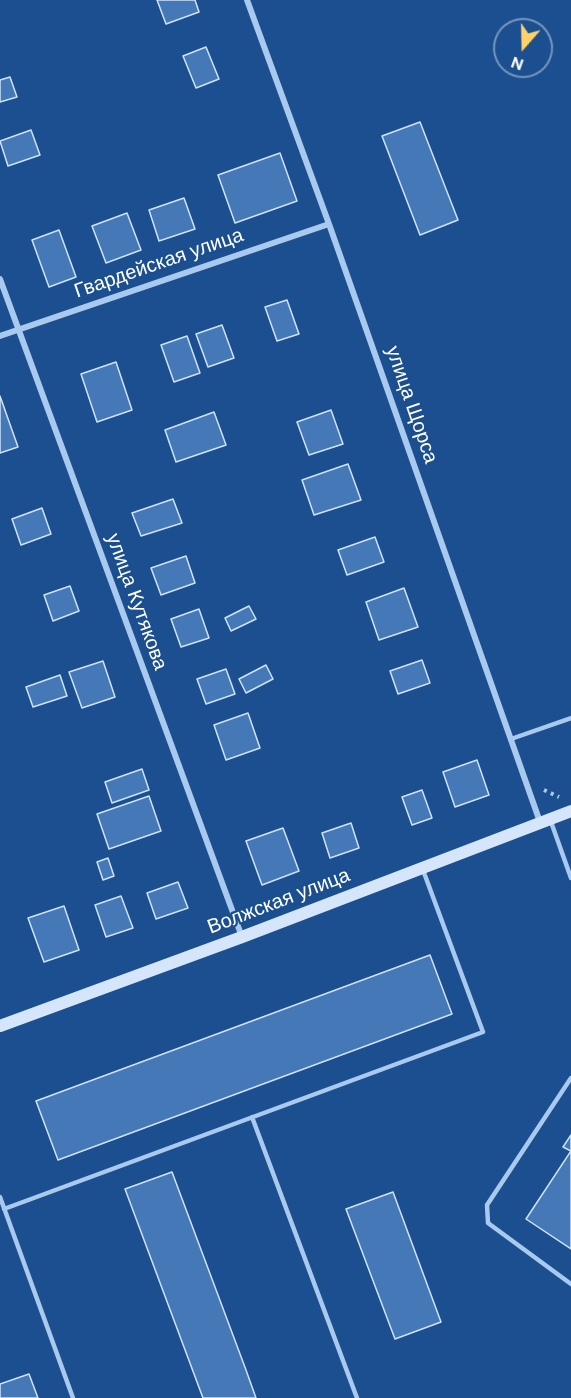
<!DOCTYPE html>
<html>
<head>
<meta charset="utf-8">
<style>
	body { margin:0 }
	#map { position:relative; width:571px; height:1398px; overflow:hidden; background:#1b4f8f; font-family:"DM Sans",sans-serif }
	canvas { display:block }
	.north { position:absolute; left:493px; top:18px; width:60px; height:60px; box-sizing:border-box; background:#1b4f8f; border:2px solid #7695bc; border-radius:50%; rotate:200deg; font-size:16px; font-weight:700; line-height:24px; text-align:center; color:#fff }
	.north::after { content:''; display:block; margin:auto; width:21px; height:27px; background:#ffd166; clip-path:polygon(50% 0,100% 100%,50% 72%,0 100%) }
</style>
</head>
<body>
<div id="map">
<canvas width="571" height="1398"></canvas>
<div class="north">N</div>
</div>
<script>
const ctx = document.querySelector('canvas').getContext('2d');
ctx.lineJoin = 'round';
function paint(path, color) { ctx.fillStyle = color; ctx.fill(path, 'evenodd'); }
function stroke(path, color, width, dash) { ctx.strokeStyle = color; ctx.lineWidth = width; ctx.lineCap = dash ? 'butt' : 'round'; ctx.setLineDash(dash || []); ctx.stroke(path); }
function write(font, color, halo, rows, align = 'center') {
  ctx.font = font + ' "DM Sans",sans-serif'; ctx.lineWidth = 4.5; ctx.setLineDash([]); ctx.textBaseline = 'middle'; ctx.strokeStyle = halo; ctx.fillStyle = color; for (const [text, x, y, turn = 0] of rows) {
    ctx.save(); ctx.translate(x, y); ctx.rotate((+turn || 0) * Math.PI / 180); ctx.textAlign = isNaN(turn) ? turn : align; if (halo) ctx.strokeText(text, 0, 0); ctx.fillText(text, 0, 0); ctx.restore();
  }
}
const building = new Path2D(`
	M 157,0 L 195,0 L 199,12 L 166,24 Z
	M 206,47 L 219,79 L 196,88 L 183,56 Z
	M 10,77 L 17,97 L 0,102 L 0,80 Z
	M 420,122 L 458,220 L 420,235 L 382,136 Z
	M 31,130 L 40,155 L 8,166 L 0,141 Z
	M 280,153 L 297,201 L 235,223 L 218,175 Z
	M 184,198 L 195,229 L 159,241 L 149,210 Z
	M 127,213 L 141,250 L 106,263 L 92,226 Z
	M 59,230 L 76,277 L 49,287 L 32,240 Z
	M 287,300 L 299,334 L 277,341 L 265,307 Z
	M 222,325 L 234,358 L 208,367 L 196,334 Z
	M 187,336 L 200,373 L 174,382 L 161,345 Z
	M 116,362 L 132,410 L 97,422 L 81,374 Z
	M 0,396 L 18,447 L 0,453 Z
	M 331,410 L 343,444 L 309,455 L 297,422 Z
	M 214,412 L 226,445 L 176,462 L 165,430 Z
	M 348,464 L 361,500 L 314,515 L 302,480 Z
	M 173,499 L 182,523 L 141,536 L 132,513 Z
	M 42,508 L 51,534 L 21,545 L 12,519 Z
	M 375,537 L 384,562 L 347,575 L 338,550 Z
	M 186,556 L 195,583 L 161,595 L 151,568 Z
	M 70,586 L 79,611 L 53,621 L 44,595 Z
	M 404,588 L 418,627 L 379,640 L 366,602 Z
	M 249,606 L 256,619 L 231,631 L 225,618 Z
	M 199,609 L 209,638 L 181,647 L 171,619 Z
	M 422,660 L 430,683 L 398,694 L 390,671 Z
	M 103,661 L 115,697 L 82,708 L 69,672 Z
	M 266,665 L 273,679 L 246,693 L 239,679 Z
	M 226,669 L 235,694 L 206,704 L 197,679 Z
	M 60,675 L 67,696 L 33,707 L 26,687 Z
	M 248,713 L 260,748 L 226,760 L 214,725 Z
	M 477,760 L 489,795 L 455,807 L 443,772 Z
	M 142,769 L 149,790 L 112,803 L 105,782 Z
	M 422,790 L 432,818 L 412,825 L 402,797 Z
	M 149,796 L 161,831 L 109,849 L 97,814 Z
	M 351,823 L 359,848 L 330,858 L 322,833 Z
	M 283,828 L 299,871 L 262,885 L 246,841 Z
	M 108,858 L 114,876 L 103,880 L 97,862 Z
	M 178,882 L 188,908 L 156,919 L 147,893 Z
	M 121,896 L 133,928 L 106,937 L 95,905 Z
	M 64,906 L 79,950 L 44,962 L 28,918 Z
	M 430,955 L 452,1014 L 58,1160 L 36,1101 Z
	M 571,1135 L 571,1249 L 526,1219 L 571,1151 L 563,1147 Z
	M 172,1172 L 246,1370 L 256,1398 L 203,1398 L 125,1189 Z
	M 393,1192 L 441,1322 L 395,1339 L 346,1209 Z
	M 29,1374 L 38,1398 L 0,1398 L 0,1384 Z`);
const path = new Path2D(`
	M 544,790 L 559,797`);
const lane = new Path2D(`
	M 511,739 L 571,718
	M 550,819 L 571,878
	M 571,1078 L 487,1205 L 488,1223 L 571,1284
	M 252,1117 L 357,1398
	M 0,1197 L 73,1398
	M 4,1209 L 483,1032 L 423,870`);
const street = new Path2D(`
	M 247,0 L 329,224 L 540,822
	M 0,279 L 242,937
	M 0,336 L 329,224`);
const secondary = new Path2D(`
	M 0,1026 L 242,937 L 571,811`);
const streetNames = [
	["Гвардейская улица",159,264,-19],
	["улица Щорса",411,405,71],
	["улица Кутякова",136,602,70],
	["Волжская улица",279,902,-21]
];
paint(building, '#4478b7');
stroke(building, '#cfe3fa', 1.5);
stroke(path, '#a9c9ee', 4, [3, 4.5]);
stroke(lane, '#a9c9ee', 4.5);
stroke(street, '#a9c9ee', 6);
stroke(secondary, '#d6e6fa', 12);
write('20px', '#fff', '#1b4f8f', streetNames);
</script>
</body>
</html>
